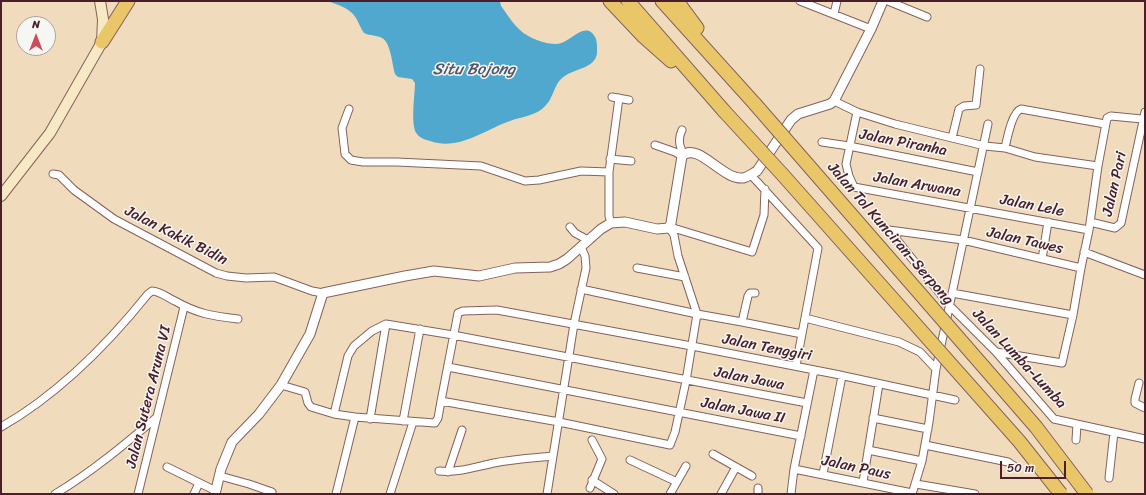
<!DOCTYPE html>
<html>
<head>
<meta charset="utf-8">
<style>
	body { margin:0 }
	#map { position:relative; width:1146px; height:495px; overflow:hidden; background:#f0dcbc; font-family:Sriracha,sans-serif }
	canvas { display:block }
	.frame { position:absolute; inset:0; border:2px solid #4a1f2b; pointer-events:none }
	.north { position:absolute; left:16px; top:16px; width:40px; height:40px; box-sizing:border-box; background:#f6f6f2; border:1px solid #b1a0a2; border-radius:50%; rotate:0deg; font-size:11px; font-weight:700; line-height:16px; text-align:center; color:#4a1f2b }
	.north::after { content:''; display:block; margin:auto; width:14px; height:18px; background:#d1495b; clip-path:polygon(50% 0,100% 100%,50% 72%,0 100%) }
	.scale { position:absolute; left:1000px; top:461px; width:66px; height:18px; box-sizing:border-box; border:2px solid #4a1f2b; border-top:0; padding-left:5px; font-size:12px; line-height:14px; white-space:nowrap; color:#4a1f2b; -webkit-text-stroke:3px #f6f6f2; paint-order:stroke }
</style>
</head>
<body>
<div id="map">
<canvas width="1146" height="495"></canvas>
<div class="frame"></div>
<div class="north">N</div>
<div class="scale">50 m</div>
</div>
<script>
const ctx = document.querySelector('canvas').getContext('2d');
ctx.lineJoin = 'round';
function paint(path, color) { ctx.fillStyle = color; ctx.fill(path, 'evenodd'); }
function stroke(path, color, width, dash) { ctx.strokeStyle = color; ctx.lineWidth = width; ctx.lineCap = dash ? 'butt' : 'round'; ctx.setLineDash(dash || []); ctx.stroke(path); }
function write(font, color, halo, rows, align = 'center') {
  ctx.font = font + ' Sriracha,sans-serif'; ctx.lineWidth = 3; ctx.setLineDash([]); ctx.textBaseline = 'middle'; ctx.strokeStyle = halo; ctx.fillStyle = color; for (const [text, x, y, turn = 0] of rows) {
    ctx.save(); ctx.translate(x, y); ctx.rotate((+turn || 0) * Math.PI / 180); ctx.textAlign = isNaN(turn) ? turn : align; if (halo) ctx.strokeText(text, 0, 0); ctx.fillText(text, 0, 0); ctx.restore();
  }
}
const water = new Path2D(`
	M 328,1 L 500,1 L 501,6 C 507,14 513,24 520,30 C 528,38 545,44 556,44 C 570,44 585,19 595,37 C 597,40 597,45 597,49 C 599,70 573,67 561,79 C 554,86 553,98 546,105 C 537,116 523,116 510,121 C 484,130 459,151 430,141 C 426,140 420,138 417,134 C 410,126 415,94 415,83 L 412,79 L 398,77 L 395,74 C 392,64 391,43 382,38 C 377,35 370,36 364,33 C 361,29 359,23 356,18 C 350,8 338,5 328,1 Z`);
const minor = new Path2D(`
	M 800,1 L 871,29
	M 888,1 L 927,17
	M 834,14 L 837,1
	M 612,97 L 629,100
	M 834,101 L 857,112 L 895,124 L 952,138 L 985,146 L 1005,148 L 1035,157 L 1098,166
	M 349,109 L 342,128 L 345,154 L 351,160 L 363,162 L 397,162 L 481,166 L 525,181 L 539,180 L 581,171 L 609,172
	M 857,112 L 846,164 L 849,176 L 854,187 L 1089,230
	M 682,130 C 678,138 679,147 684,154
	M 952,138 L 959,109 L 964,106 L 976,105 L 980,69
	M 822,142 L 849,146 L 978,172
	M 655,145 L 675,152 L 682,156
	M 1005,148 C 1007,139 1012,112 1021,109 L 1105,124
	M 610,159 L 631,161
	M 53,174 L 59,175 L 74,190 L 114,219 L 216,273 L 227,276 L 246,278 L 274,277 L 312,291 L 323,293
	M 751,175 L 818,248 L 796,366
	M 1090,222 L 1115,228 L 1121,223 L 1145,112
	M 611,223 L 609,216 L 609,172 L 619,98
	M 570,227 L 575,233 L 588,240
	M 670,227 L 752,252 L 764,215 L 765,189
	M 889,230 L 950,306 L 996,352 L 1054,419 L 1145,439
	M 889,230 L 963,240 L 1081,268
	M 1084,252 L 1145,275
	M 1042,259 L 1048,222
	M 637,268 L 685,277
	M 581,289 L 697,314 L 742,322 L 802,334
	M 952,293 L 1073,315
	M 805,318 L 899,342 L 920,352 L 936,369
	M 742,322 L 748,296 L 750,293 L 755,293
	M 996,352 L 1062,363 L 1073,315 L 1081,268 L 1089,230 L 1098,166 L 1107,118 L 1111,116 L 1142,119
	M 448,367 L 801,436
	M 1139,383 L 1135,399 L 1135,403 L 1145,408
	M 281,385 L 305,392 L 308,403 L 311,407 L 334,414 L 355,417 L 435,423 L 438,418 L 441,401 L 458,313 L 463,311 L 497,310 L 697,347 L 835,374 L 955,400
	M 441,401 L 559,422 L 670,445 L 675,432 L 686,381 L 697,314 L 678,256 L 674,235 L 669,228
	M 334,414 L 348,356 L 354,346 L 372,331 L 386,324 L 453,335 L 807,403
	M 873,418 L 928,429
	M 370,419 L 386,324
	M 403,421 L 420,329
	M 1,427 C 59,394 107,345 148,294 L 152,291 C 160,291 168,298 175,301 C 198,314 212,316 238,319
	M 1076,440 L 1077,424
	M 925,445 L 1008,462 L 1014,466
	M 868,450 L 922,461
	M 713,454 L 752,476
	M 630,460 L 677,482
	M 167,467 L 216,491
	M 794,469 L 912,493
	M 439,471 C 458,473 475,467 494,463 C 513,459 534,458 553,456
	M 448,472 L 462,430
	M 823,474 L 842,376
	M 220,476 L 249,484 L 272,492
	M 1109,478 L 1114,432
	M 592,480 L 614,494
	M 863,482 L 879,384
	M 916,484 L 975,494
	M 590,488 L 602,459 L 592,440
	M 55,494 C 92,472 125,444 157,417
	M 138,494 L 184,307
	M 194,494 L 199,483
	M 336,494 L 355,417
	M 390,494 L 413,422
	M 547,494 L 574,324 L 586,268 L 585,256 L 581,247
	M 670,494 L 686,466
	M 721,494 L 736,467
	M 758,494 L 758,488
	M 791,494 L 794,469 L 814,370
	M 912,494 L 922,461 L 929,422 L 936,369 L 988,124`);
const tertiary = new Path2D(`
	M 215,494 L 221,469 L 232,442 L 259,414 L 281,385 L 310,334 L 323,293 L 405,276 L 434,271 L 479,276 L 515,268 L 550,267 L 559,264 L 567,259 L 601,229 L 611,223 L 625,222 L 657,229 L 669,228 L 671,223 L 682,156 C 698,141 722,180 743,178 C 748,177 753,173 757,171 L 791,120 L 798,114 L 830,104 L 834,101 L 871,29 L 883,1`);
const secondary = new Path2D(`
	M 1,196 L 50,133 L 102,42 L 103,19 L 100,1`);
const motorway = new Path2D(`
	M 610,1 L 644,37 L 671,61
	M 628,1 L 724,111
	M 662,1 L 755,104
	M 677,1 L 697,28
	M 102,42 L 128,1`);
const motorwayBridge = new Path2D(`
	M 755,104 L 1036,427 L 1087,494
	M 724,111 L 782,174 L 1019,441 L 1061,494`);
const streetNames = [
	["Jalan Piranha",903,143,11],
	["Jalan Pari",1115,184,-77],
	["Jalan Arwana",917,185,10],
	["Jalan Lele",1032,206,11],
	["Jalan Tol Kunciran–Serpong",890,234,49],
	["Jalan Kakik Bidin",176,236,27],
	["Jalan Tawes",1025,241,13],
	["Jalan Tenggiri",767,348,11],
	["Jalan Lumba-Lumba",1019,359,47],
	["Jalan Jawa",749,379,11],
	["Jalan Sutera Aruna VI",149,397,-76],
	["Jalan Jawa II",743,411,11],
	["Jalan Paus",856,468,12]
];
const waterNames = [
	["Situ Bojong",474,70]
];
paint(water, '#51a8ce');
stroke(minor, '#84615e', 9);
stroke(tertiary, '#84615e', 11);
stroke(secondary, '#84615e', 12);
stroke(motorway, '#84615e', 15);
stroke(minor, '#fff', 7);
stroke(tertiary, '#fff', 9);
stroke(secondary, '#f6e9c3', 10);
stroke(motorway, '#e9c769', 13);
stroke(motorwayBridge, '#84615e', 15, []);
stroke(motorwayBridge, '#e9c769', 13);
write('15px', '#4a1f2b', '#f6f6f2', streetNames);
write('italic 16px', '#4d566c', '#f6f6f2', waterNames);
</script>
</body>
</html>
